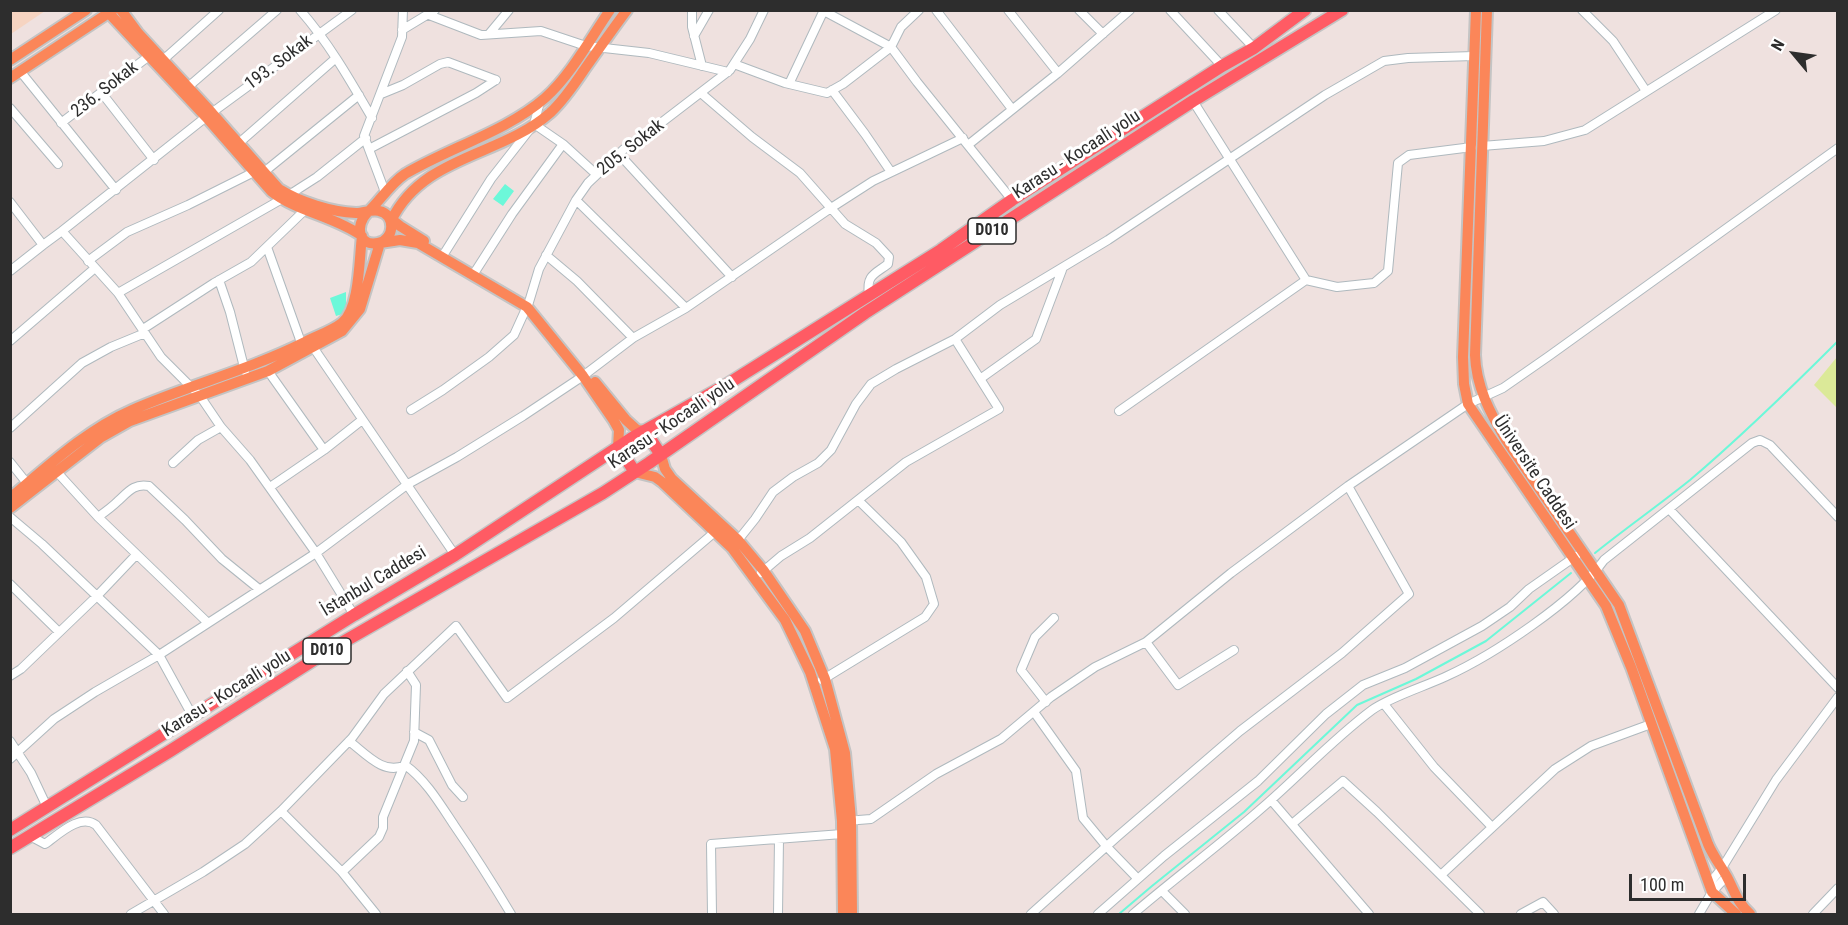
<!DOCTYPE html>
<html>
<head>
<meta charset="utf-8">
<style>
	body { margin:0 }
	#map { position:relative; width:1848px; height:925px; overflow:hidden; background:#efe1df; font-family:"Roboto Condensed",sans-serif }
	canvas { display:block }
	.frame { position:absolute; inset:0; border:12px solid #2d2d2d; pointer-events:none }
	.north { position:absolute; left:1764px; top:24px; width:60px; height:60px; -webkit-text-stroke:4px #fff; paint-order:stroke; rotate:299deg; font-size:16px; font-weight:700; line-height:24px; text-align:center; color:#2d2d2d }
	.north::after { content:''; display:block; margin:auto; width:21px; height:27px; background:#2d2d2d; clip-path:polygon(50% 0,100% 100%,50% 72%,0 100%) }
	.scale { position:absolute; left:1629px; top:874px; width:117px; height:27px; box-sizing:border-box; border:3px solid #2d2d2d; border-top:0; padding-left:8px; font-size:18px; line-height:21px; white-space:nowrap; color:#2d2d2d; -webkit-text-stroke:4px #fff; paint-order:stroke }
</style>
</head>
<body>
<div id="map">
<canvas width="1848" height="925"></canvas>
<div class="frame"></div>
<div class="north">N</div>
<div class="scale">100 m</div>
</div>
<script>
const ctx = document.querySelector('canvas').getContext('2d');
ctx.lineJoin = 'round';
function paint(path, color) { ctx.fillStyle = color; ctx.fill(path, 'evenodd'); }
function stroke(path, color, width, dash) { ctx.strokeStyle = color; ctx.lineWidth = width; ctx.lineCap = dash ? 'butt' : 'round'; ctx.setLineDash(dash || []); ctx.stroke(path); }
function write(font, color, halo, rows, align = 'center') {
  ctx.font = font + ' "Roboto Condensed",sans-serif'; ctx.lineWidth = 6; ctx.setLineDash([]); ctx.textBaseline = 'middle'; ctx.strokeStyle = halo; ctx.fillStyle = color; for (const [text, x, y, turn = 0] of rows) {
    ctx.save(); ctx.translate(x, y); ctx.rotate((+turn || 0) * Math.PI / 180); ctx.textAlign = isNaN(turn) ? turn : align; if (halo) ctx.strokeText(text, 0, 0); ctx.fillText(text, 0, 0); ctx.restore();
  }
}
const green = new Path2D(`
	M 1837,357 L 1837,408 L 1814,385 Z`);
const sand = new Path2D(`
	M 11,10 L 45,10 L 45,11 L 11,34 Z`);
const water = new Path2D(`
	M 505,184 L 514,191 L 503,206 L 493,199 Z
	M 346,292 L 346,313 L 336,316 L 330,298 Z`);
const stream = new Path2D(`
	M 1595,553 C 1626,528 1659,505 1690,480 C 1742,436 1790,389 1838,341
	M 1119,914 L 1152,886 L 1244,812 L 1357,705 L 1416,679 L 1486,641 L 1571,573`);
const minor = new Path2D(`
	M 300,10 C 329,43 350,80 372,118
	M 692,10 L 692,27 L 702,66
	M 822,10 L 891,47 L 917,82 L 1012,200
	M 936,10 L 1012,109
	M 1008,10 L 1058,73
	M 1079,10 L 1103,34
	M 1170,10 L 1222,66
	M 1218,10 L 1254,48
	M 1582,10 L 1613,41 L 1646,91
	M 429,15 L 481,35 L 541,31 L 586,46 L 649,53 L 728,72
	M 402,30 L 435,10
	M 489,34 L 509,10
	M 694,36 L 709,10
	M 163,60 L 219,10
	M 734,64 L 785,83 L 827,93 L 843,84 L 891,47 L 901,27 L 919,10
	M 20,71 L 116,190
	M 789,84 L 824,10
	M 188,87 L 277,10
	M 832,90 L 865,134 L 891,172
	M 101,92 L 154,160
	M 381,94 L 403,85 L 440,64 L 448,62 L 496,80
	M 702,94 L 752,137 L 800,173 L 845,224 L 876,243 L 889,257 L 888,264 C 875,274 866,275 869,294
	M 10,108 L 58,164
	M 61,123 L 149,56
	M 534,124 L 563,144 L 596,174
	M 239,143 L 336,58
	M 968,145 L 1058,73 L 1130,10
	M 1482,146 L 1544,141 L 1585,130 L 1776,10
	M 369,149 L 476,93 L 496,80
	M 619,154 L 732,277
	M 264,172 L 359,95
	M 385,192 L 364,136 L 402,37 L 403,10
	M 576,200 L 686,308
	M 10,202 L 43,245 L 10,271
	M 62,231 L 206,117 L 352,10
	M 43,245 L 62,231 L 118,293 L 161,357 L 200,396 L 221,427 L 250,460 L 316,553 L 354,615
	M 267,247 L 303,348
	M 546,255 L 577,281 L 633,338
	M 442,257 L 491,179 L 534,124 L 540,102
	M 88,261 L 127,232 L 188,205 L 254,172
	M 473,275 L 512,214 L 563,144
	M 219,280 L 230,312 L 245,371
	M 1306,280 L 1337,287 L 1374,283 L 1388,271 L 1398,163 L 1409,155 L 1472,147
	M 118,293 L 289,195 L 317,177 L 366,138
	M 143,329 L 214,283 L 251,262 L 306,209
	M 10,341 L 95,268
	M 313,347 L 455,555
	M 268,371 L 324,450
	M 980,379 L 1036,339 L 1062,270
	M 411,410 L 443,390 L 489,357 L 514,335 L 529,302 L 539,269 L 576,200 L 588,183 L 624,149 L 657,126 L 730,70 L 750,39 L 764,10
	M 1119,411 L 1306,280 L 1193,101
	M 10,428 L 82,363 L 111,347 L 145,333
	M 10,462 L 30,487
	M 173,463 L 198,440 L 221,427
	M 56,471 L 98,517 L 207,622
	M 270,487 L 324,450 L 362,420
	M 858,500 L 906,462 L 999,409 L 955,339
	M 1669,509 L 1838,688
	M 10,517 L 42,544 L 159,655 L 192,715
	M 98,517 C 105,512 112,507 118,501 C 128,492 134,483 149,486 L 185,520 L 222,559 L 259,589
	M 735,544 L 755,519 L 773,492 L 793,477 L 818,463 L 831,450 L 856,404 L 871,384 L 896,369 L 955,339 L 1000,305 L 1108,240 L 1325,95 L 1384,61 L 1408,58 L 1474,56
	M 761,573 L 781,556 L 810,538 L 858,500 L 901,542 L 926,577 L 934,604 L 925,617 L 822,680
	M 10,584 L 59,632
	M 1146,642 L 1178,685 L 1234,650
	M 10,676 L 21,669 L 97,596 L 136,555
	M 1046,702 L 1021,670 L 1035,637 L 1054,618
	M 1384,704 L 1434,767 L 1492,827
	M 1034,712 L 1076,771 L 1083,818 L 1107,847 L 1138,879
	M 414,732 L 429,740 L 452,785 L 463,797
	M 10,741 L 31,773 L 47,807
	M 349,741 C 365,753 384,776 405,765 C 426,780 440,804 454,825 C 474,854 493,884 511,914
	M 10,759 L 54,719 L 95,692 L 159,655 L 316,553 L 408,484 L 457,457 L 523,416 L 583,376 L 633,338 L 686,308 L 831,208 L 873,181 L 963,138
	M 1271,800 L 1369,914
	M 281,811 L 342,872 L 376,914
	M 846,821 L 871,819 L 936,774 L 1001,739 L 1051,697 L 1095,667 L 1146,642 L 1231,573 L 1348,486 L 1468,404 L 1503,388 L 1549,356 L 1838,148
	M 1292,824 L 1343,781 L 1377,812 L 1480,914
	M 30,836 L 45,844 C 58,835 80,813 96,825 L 164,914
	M 342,872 L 379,837 L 383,828 L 383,817 L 414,741 L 416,685 L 407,671
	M 1441,875 L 1555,769 L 1591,746 L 1651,724
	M 1709,884 L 1722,868 L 1776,780 L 1838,697
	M 1162,891 L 1185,914
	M 131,914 L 203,872 L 245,844 L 281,811 L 352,738 L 384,694 L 456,626 L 507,698 L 614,618 L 716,531
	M 712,914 L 711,844 L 842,834
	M 778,914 L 779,839
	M 1031,914 L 1118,836 L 1240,731 L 1342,653 L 1409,594 L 1348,486
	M 1098,914 L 1164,856 L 1258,781 L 1326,714 L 1363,685 L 1405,668 L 1482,626 L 1510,607 L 1529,589 L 1576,556
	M 1133,914 C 1175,878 1221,844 1263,807 C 1300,775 1333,739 1372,710 C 1390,697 1426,686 1447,676 C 1493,655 1575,601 1604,560 L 1752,443 L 1760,440 L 1770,445 L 1838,517
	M 1521,914 L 1543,902 L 1554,914
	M 1699,914 L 1712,892 L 1727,876
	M 1813,914 L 1838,888`);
const major = new Path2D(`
	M 121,10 L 138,33 L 212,113 L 279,189 C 300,202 331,212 356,213 C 364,213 372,209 379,211 C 396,214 395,240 378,243 C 358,247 355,225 367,213 C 380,201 390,184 405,174 C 449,148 507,131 545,98 C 571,75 590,39 610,10
	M 1476,10 L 1463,357 L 1464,384 L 1468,404 L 1606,606 L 1631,667 L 1712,892 L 1736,914
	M 1487,10 L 1475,355 C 1476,386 1490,413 1506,440 L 1619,605 L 1708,844 C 1713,856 1721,866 1727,877 C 1735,892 1737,902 1750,914
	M 10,60 L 86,10
	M 10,78 L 113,10
	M 390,218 L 400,226 L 424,241
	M 391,221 C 423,155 500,157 550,113 C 563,101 574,85 584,70 C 598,50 612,30 627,10
	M 595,382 L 626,420 L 637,430 L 645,431
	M 661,455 L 665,469 L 672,479 L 738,540 L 764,571 L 805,631 L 825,679 L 845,753 L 851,820 L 852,914
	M 635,472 L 655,477 L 662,482 L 732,548 L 785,620 L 810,672 L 835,749 L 842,821 L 843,914
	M 10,498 C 47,467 86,430 132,410 C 189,385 249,370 305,342 C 316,336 332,331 342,323 C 360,308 359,259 362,236 C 334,216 297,212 271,191 L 206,117 L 106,10
	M 10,508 L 100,438 L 130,421 L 268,371 L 342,331 L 360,309 L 380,243 L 400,240 L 418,243 L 527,307 L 583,376 L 614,421 L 619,430 L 618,447`);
const highway = new Path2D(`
	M 645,431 L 661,455
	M 618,447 L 635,472
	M 10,830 L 354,615 L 455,555 L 632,438 L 726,385 L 941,250 L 1012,200 L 1222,66 L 1254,48 L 1305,10
	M 10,848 L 170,751 L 331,649 L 603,493 L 649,463 L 865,313 L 1193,101 L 1342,10`);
const shields = [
	[992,231,48],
	[327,651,48]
];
const shieldNames = [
	["D010",992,231],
	["D010",327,651]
];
const streetNames = [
	["193. Sokak",279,63,-37],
	["236. Sokak",105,90,-38],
	["205. Sokak",631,148,-38],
	["Karasu - Kocaali yolu",1077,155,-33],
	["Karasu - Kocaali yolu",672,424,-34],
	["Üniversite Caddesi",1534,473,56],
	["İstanbul Caddesi",374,582,-31],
	["Karasu - Kocaali yolu",227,694,-32]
];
paint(green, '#dbe998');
paint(sand, '#f6d4c1');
paint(water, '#6cf8d9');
stroke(stream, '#6cf8d9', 2);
stroke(minor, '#afb9be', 10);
stroke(major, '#c4c4c4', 14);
stroke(highway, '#c4c4c4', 15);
stroke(minor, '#fff', 8);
stroke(major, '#fb8659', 10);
stroke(highway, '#ff5b64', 12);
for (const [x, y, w] of shields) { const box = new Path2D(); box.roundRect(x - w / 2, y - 13, w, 26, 4.5); ctx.fillStyle = '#fff'; ctx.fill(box); stroke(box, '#2d2d2d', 1.5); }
write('bold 16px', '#2d2d2d', null, shieldNames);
write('18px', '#2d2d2d', '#fff', streetNames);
</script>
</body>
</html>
